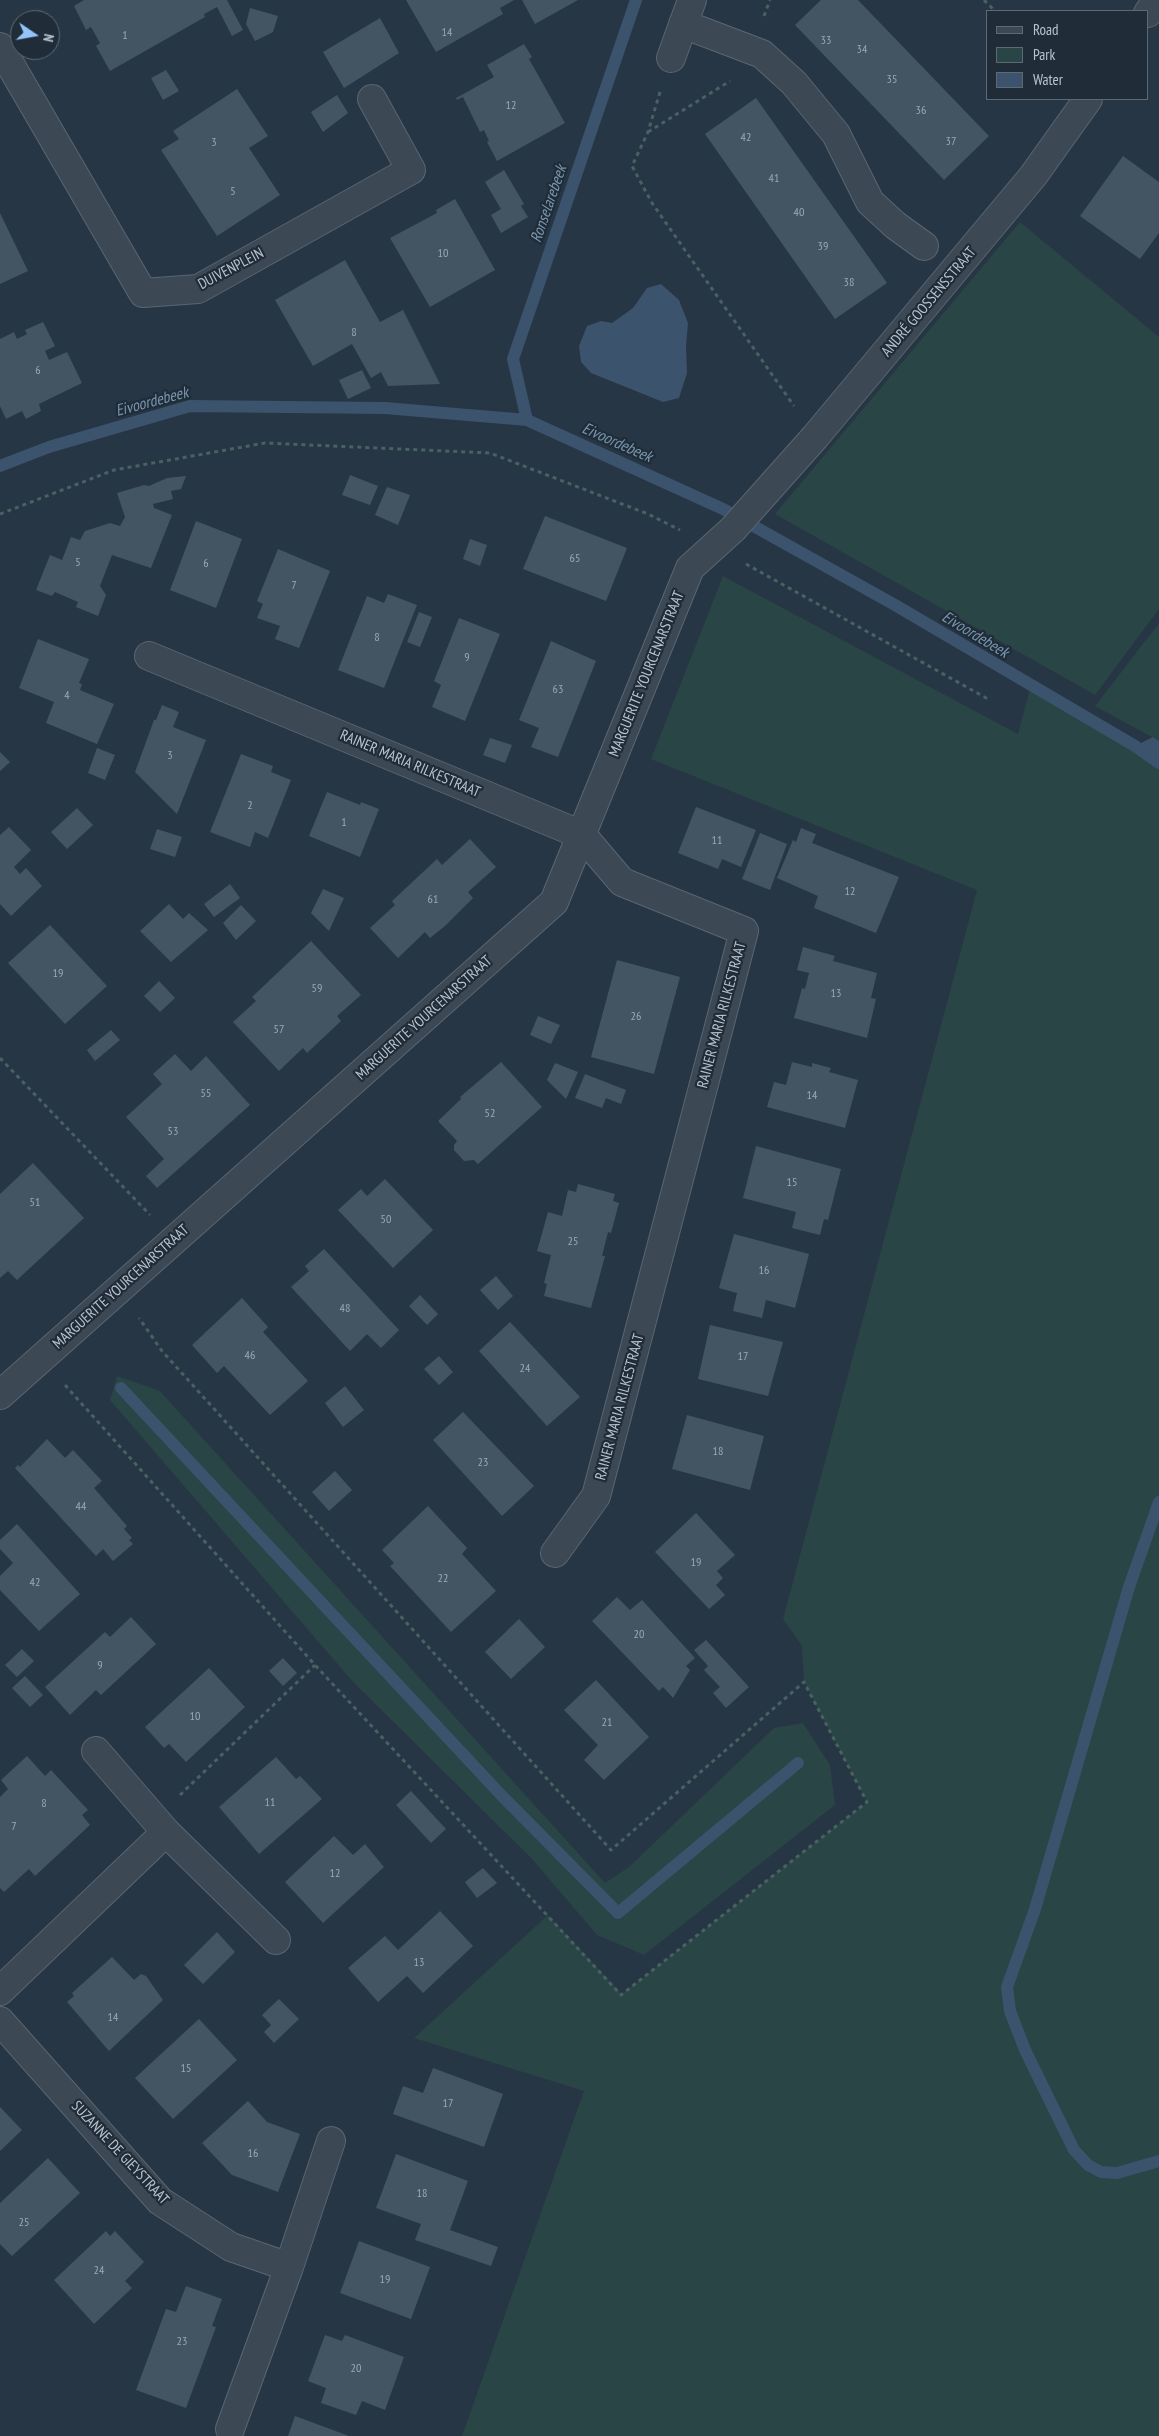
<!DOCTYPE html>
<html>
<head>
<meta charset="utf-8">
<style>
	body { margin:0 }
	#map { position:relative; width:1159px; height:2436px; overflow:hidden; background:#273644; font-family:"PT Sans Narrow",sans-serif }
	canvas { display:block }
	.legend { position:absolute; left:986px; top:10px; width:162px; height:90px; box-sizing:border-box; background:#202d39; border:1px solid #5d6974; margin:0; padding:6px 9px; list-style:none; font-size:15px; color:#b9c3cd }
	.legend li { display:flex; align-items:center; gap:10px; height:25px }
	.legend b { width:25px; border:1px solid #5d6974 }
	.north { position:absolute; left:10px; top:10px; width:50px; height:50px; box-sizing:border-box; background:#202d39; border:1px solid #5d6974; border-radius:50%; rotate:102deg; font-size:14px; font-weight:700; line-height:20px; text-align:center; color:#b9c3cd }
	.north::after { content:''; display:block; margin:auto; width:18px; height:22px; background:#92c3fa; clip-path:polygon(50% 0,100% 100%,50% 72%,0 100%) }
</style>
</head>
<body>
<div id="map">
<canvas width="1159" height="2436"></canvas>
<ul class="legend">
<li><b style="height:6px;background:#3c4854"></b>Road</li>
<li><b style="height:14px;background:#294545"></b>Park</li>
<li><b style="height:14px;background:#3b536c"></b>Water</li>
</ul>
<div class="north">N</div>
</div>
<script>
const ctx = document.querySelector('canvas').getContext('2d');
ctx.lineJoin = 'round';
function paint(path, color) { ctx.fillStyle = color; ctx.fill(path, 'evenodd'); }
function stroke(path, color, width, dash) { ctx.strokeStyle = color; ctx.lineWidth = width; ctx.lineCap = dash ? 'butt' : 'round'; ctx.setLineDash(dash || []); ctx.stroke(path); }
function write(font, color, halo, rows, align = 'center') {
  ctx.font = font + ' "PT Sans Narrow",sans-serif'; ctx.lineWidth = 4.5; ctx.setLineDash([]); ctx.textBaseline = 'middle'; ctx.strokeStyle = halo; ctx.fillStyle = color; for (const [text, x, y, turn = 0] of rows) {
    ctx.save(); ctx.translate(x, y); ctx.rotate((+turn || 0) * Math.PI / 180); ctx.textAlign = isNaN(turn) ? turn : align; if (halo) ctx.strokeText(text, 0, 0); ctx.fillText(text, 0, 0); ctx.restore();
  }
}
const green = new Path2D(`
	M 1020,222 L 1159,337 L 1159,609 L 1095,695 L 775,514 Z
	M 723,576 L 1018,734 L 1031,685 L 1135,746 L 1159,763 L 1159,2436 L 462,2436 L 584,2091 L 414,2038 L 548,1915 L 622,1994 L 867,1802 L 804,1682 L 802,1646 L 783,1619 L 977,890 L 651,759 Z
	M 1159,623 L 1159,741 L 1095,706 Z
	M 117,1376 L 160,1391 L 605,1883 L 629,1867 L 774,1728 L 803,1723 L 830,1765 L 835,1805 L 644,1955 L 597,1935 L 532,1859 L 353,1682 L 110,1400 Z`);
const water = new Path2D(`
	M 661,284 L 679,300 L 688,323 L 686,346 L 687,373 L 679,398 L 663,402 L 591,373 L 581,362 L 579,346 L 587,326 L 601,321 L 612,323 L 633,308 L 647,288 Z
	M 1153,737 L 1159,741 L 1159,763 L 1135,746 Z`);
const stream = new Path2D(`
	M 527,420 L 513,359 L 636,0
	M 0,466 L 49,447 L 190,406 L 385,408 L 527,420 L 723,509 L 895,605 L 1135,746 L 1159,763
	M 121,1388 L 503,1797 L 618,1913 L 798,1763
	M 1159,1502 L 1129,1587 L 1035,1909 L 1007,1987 L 1010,2011 L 1025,2050 L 1074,2150 L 1088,2165 L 1101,2172 L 1117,2173 L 1159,2161`);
const building = new Path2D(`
	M 84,0 L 227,0 L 243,30 L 232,36 L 217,7 L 204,14 L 205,17 L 110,71 L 96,46 L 100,43 L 91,27 L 86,30 L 74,6 Z
	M 406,0 L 514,0 L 500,8 L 503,14 L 436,52 Z
	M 522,0 L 578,0 L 535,24 Z
	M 821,0 L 858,0 L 989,136 L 944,180 L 795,25 Z
	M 250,8 L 278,16 L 273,32 L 255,41 L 246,24 Z
	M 380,18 L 399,53 L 344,88 L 323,52 Z
	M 524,44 L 532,57 L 529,59 L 565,123 L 497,161 L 487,142 L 489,141 L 484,130 L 480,132 L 463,97 L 457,100 L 456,98 L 494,77 L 487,65 Z
	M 166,70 L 179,91 L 163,100 L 151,78 Z
	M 237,89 L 268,136 L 249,148 L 280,195 L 217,236 L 161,150 L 179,139 L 173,131 Z
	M 337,95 L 348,113 L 323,132 L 311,112 Z
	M 756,98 L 887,283 L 835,319 L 705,134 Z
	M 1123,156 L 1159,182 L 1159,233 L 1140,259 L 1080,216 Z
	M 504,170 L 524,204 L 521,206 L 528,217 L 501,233 L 491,215 L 501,209 L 485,182 Z
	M 455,199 L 495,270 L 430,307 L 390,238 L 437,213 L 436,210 Z
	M 0,213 L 28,271 L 0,284 Z
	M 345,260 L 380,322 L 403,310 L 440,384 L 388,386 L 381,372 L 371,378 L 352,344 L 313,366 L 275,300 Z
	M 43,322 L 55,346 L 45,351 L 49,360 L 67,352 L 82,383 L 39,404 L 41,411 L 26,419 L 22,411 L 6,419 L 0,406 L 0,339 L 14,332 L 17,339 L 27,334 L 25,330 Z
	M 362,370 L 371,388 L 348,399 L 339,380 Z
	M 350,475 L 378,486 L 370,505 L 342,495 Z
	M 186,476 L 181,489 L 171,491 L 173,499 L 153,504 L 154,508 L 172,515 L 151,568 L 112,555 L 100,586 L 106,595 L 98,616 L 76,607 L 78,602 L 55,592 L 52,596 L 36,590 L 50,555 L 62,560 L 71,537 L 80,540 L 85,531 L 110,523 L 120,526 L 125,517 L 117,493 L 144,485 L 149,486 L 167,478 Z
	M 387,487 L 410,495 L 398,525 L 375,515 Z
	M 545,516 L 627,548 L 606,601 L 523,569 Z
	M 196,521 L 242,539 L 216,608 L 170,590 Z
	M 470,539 L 487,545 L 480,566 L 463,559 Z
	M 278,549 L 330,571 L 299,648 L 275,639 L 280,626 L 257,618 L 263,604 L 257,601 Z
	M 388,594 L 417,605 L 384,688 L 338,670 L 367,596 L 384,603 Z
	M 419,612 L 432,617 L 420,647 L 407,642 Z
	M 459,618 L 500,634 L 465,721 L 432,707 L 441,685 L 434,681 Z
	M 38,639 L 89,659 L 79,683 L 82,684 L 80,690 L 114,704 L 97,744 L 46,723 L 54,702 L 19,688 Z
	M 551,641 L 596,661 L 558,757 L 531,747 L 539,728 L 519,720 Z
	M 162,705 L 179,712 L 173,727 L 206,740 L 177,814 L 135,772 L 154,720 L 156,720 Z
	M 490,738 L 512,745 L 505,763 L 483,755 Z
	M 97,748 L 115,755 L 105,780 L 88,773 Z
	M 0,752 L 10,762 L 0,771 Z
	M 241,754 L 273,766 L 271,772 L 291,780 L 268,838 L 255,832 L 250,847 L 210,832 Z
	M 327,792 L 360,805 L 361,802 L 379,809 L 360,857 L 309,836 Z
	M 696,807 L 756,830 L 741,867 L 722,859 L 718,869 L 678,853 Z
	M 77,808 L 93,825 L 67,849 L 51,832 Z
	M 9,827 L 31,850 L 14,867 L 20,874 L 26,868 L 42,886 L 11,916 L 0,904 L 0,835 Z
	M 801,828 L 816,834 L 812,843 L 899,877 L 876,933 L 814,908 L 818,896 L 777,878 L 793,840 L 796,842 Z
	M 157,829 L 182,837 L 175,857 L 150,849 Z
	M 760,833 L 787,844 L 770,890 L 742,879 Z
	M 470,839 L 496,867 L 468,892 L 473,898 L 445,926 L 430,938 L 425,932 L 398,958 L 370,928 L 395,905 L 392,901 L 437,859 L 442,865 Z
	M 230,884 L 240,898 L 214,917 L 204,904 Z
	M 323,889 L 344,898 L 329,931 L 311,913 Z
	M 169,904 L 183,919 L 189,913 L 208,930 L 171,962 L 140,931 Z
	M 241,905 L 256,921 L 236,940 L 223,923 Z
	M 50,925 L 107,986 L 65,1024 L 8,963 Z
	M 311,941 L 361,995 L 337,1016 L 341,1021 L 307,1053 L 303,1048 L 279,1071 L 233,1022 L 256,1001 L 252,997 Z
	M 803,947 L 835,956 L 833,961 L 877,973 L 871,998 L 876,999 L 867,1038 L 794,1018 L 802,988 L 805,989 L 809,973 L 797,970 Z
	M 617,960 L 680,977 L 654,1074 L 591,1057 Z
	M 159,981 L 175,998 L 160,1012 L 144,996 Z
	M 538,1016 L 560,1025 L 551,1044 L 530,1035 Z
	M 111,1030 L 120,1040 L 95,1061 L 87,1050 Z
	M 175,1054 L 191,1071 L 206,1056 L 250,1105 L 157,1188 L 146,1176 L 164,1159 L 126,1117 L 162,1084 L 153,1074 Z
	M 501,1062 L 542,1107 L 478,1164 L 474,1160 L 464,1161 L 454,1150 L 454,1145 L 457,1141 L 438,1121 L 461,1099 L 460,1097 Z
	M 792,1062 L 812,1067 L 812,1063 L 831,1068 L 829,1072 L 858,1080 L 845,1128 L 767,1107 L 774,1082 L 786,1085 Z
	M 555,1063 L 578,1072 L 566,1099 L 547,1080 Z
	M 585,1074 L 626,1090 L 621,1104 L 606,1098 L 602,1108 L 575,1098 Z
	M 756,1146 L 841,1169 L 828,1220 L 824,1219 L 820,1235 L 792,1228 L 796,1212 L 743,1198 Z
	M 33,1163 L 84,1218 L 17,1280 L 8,1271 L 0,1278 L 0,1194 Z
	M 385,1179 L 433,1230 L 393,1268 L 338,1210 L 361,1189 L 367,1196 Z
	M 578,1184 L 615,1194 L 613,1201 L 619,1203 L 611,1233 L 608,1232 L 602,1256 L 605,1256 L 591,1308 L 544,1296 L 547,1284 L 544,1283 L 551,1255 L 537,1251 L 548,1212 L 562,1216 L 568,1190 L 576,1192 Z
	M 734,1234 L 809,1254 L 795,1308 L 766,1300 L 762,1318 L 733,1311 L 737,1293 L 719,1288 Z
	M 324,1249 L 399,1330 L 381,1348 L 367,1334 L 350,1351 L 291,1287 L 309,1271 L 305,1266 Z
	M 496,1276 L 513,1296 L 498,1310 L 480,1290 Z
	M 420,1295 L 438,1314 L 427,1325 L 409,1306 Z
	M 242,1298 L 268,1327 L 263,1332 L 308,1381 L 270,1415 L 224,1366 L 217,1373 L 192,1345 Z
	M 510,1322 L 580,1397 L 547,1426 L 479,1351 Z
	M 710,1325 L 783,1342 L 768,1396 L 698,1379 Z
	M 439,1356 L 453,1372 L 439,1385 L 424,1369 Z
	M 345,1386 L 364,1410 L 343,1427 L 325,1403 Z
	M 463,1412 L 534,1486 L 502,1516 L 433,1440 Z
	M 687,1415 L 764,1436 L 750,1490 L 672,1469 Z
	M 47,1439 L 65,1458 L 73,1450 L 102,1481 L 94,1488 L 127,1526 L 124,1529 L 132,1538 L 129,1540 L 133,1544 L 113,1561 L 103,1549 L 96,1556 L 15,1468 L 18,1465 L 20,1467 Z
	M 335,1471 L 352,1490 L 329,1511 L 312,1492 Z
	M 428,1506 L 467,1548 L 462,1554 L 496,1591 L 451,1632 L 390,1566 L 394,1563 L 382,1550 Z
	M 696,1513 L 735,1555 L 717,1571 L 723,1578 L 716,1585 L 725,1595 L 709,1609 L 655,1552 Z
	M 17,1524 L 80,1594 L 39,1631 L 0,1590 L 0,1576 L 13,1563 L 0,1549 L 0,1540 Z
	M 617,1597 L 630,1610 L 642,1600 L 695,1658 L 686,1666 L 690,1670 L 673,1698 L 663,1687 L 659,1691 L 592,1621 Z
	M 131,1617 L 156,1644 L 101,1695 L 96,1690 L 70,1715 L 45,1687 L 105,1632 L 110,1637 Z
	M 519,1619 L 545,1647 L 511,1679 L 485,1652 Z
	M 706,1640 L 749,1687 L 726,1708 L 713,1693 L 720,1687 L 704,1670 L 708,1666 L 694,1650 Z
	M 22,1649 L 34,1661 L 17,1677 L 5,1665 Z
	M 283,1658 L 297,1673 L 283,1686 L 269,1671 Z
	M 209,1668 L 245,1707 L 186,1762 L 169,1744 L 164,1748 L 145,1727 Z
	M 25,1676 L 43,1695 L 30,1707 L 12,1688 Z
	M 596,1680 L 649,1737 L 604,1780 L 584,1760 L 598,1745 L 564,1710 Z
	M 27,1756 L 45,1776 L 51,1770 L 88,1810 L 82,1815 L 90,1825 L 35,1876 L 29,1869 L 4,1892 L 0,1888 L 0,1797 L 8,1789 L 1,1780 Z
	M 276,1757 L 296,1779 L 300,1776 L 322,1799 L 259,1854 L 219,1807 Z
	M 411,1791 L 446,1829 L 431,1843 L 396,1805 Z
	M 334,1836 L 353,1855 L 365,1844 L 384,1867 L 323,1923 L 285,1882 Z
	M 483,1868 L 497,1883 L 477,1898 L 465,1882 Z
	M 440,1911 L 473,1946 L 423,1993 L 407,1976 L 378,2002 L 348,1968 L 385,1936 L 398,1950 Z
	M 217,1932 L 235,1952 L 203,1984 L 184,1965 Z
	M 112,1957 L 134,1980 L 141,1974 L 146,1976 L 163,2000 L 109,2051 L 67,2002 L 74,1996 L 72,1993 Z
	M 279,1999 L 299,2019 L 274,2043 L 264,2032 L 271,2025 L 262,2015 Z
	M 199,2019 L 237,2060 L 173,2119 L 135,2078 Z
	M 433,2068 L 503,2094 L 484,2147 L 393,2114 L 403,2086 L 423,2093 Z
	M 248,2101 L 267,2122 L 300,2134 L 278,2192 L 232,2175 L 202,2143 Z
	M 0,2107 L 22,2130 L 0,2151 Z
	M 396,2154 L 468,2181 L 450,2230 L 498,2247 L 491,2266 L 415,2240 L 421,2224 L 376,2208 Z
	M 48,2158 L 80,2193 L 12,2256 L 0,2244 L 0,2203 Z
	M 106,2231 L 110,2236 L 115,2231 L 144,2262 L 125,2281 L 132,2288 L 94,2324 L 54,2280 Z
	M 359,2241 L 430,2267 L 411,2319 L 340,2293 Z
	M 186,2286 L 222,2299 L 212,2326 L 216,2327 L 186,2408 L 136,2390 L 166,2309 L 176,2312 Z
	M 325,2335 L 342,2341 L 345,2335 L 404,2357 L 385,2410 L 362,2401 L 356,2415 L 321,2403 L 326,2388 L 308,2381 Z
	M 295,2416 L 349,2436 L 288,2436 Z`);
const path = new Path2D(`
	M 984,0 L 995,11
	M 764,16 L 770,0
	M 660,92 L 648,132 L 632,166 L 652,203 L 794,406
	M 648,132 L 730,81
	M 0,514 L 114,470 L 265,443 L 490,453 L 648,514 L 680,530
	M 746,564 L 988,699
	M 0,1058 L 150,1215
	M 65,1385 L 315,1665 L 621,1995 L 867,1802 L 804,1682 L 611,1850 L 162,1351 L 139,1318
	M 180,1795 L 315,1665`);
const minor = new Path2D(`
	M 1148,13 L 1157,0
	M 683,24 L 762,54 L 794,83 L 836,134 L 870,202 L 895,225 L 924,246
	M 0,47 L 143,293 L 198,289 L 411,170 L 372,99
	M 671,58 L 692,0
	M 149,656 L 582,835 L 622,882 L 744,931 L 596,1496 L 555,1553
	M 0,1395 L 554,902 L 690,568 L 733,529 L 815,437 L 1033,176 L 1088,99
	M 96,1751 L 166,1832 L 276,1940
	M 0,1991 L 166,1832
	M 0,2021 L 160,2201 L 231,2247 L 289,2267
	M 230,2429 L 289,2267 L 331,2141`);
const numberNames = [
	["14",447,33],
	["1",125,36],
	["33",826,41],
	["34",862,50],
	["35",892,80],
	["12",511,106],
	["36",921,111],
	["42",746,138],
	["37",951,142],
	["3",214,143],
	["41",774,179],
	["5",233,192],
	["40",799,213],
	["39",823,247],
	["10",443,254],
	["38",849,283],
	["8",354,333],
	["6",38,371],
	["65",575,559],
	["5",78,563],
	["6",206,564],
	["7",294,586],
	["8",377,638],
	["9",467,658],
	["63",558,690],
	["4",67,696],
	["3",170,756],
	["2",250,806],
	["1",344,823],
	["11",717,841],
	["12",850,892],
	["61",433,900],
	["19",58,974],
	["59",317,989],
	["13",836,994],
	["26",636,1017],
	["57",279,1030],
	["55",206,1094],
	["14",812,1096],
	["52",490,1114],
	["53",173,1132],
	["15",792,1183],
	["51",35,1203],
	["50",386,1220],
	["25",573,1242],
	["16",764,1271],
	["48",345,1309],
	["46",250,1356],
	["17",743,1357],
	["24",525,1369],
	["18",718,1452],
	["23",483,1463],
	["44",81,1507],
	["19",696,1563],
	["22",443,1579],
	["42",35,1583],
	["20",639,1635],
	["9",100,1666],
	["10",195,1717],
	["21",607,1723],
	["11",270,1803],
	["8",44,1804],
	["7",14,1827],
	["12",335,1874],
	["13",419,1963],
	["14",113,2018],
	["15",186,2069],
	["17",448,2104],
	["16",253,2154],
	["18",422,2194],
	["25",24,2223],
	["24",99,2271],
	["19",385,2280],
	["23",182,2342],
	["20",356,2369]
];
const streetNames = [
	["DUIVENPLEIN",231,269,-28],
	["ANDRÉ GOOSSENSSTRAAT",929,302,-50],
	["MARGUERITE YOURCENARSTRAAT",647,674,-68],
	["RAINER MARIA RILKESTRAAT",410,764,23],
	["RAINER MARIA RILKESTRAAT",722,1015,-75],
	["MARGUERITE YOURCENARSTRAAT",424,1018,-42],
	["MARGUERITE YOURCENARSTRAAT",121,1287,-42],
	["RAINER MARIA RILKESTRAAT",620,1407,-75],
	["SUZANNE DE GIEYSTRAAT",120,2153,47]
];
const waterNames = [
	["Ronselarebeek",549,204,-71],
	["Eivoordebeek",152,402,-15],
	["Eivoordebeek",617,443,24],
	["Eivoordebeek",975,635,31]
];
paint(green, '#294545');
paint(water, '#3b536c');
stroke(stream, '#3b536c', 12);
paint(building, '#435563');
stroke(minor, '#5a6671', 30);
stroke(path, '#486161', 3, [4, 4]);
stroke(minor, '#3c4854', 28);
write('12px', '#9ca8b2', null, numberNames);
write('15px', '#b9c3cd', '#202d39', streetNames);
write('italic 16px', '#7996b0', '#202d39', waterNames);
</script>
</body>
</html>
